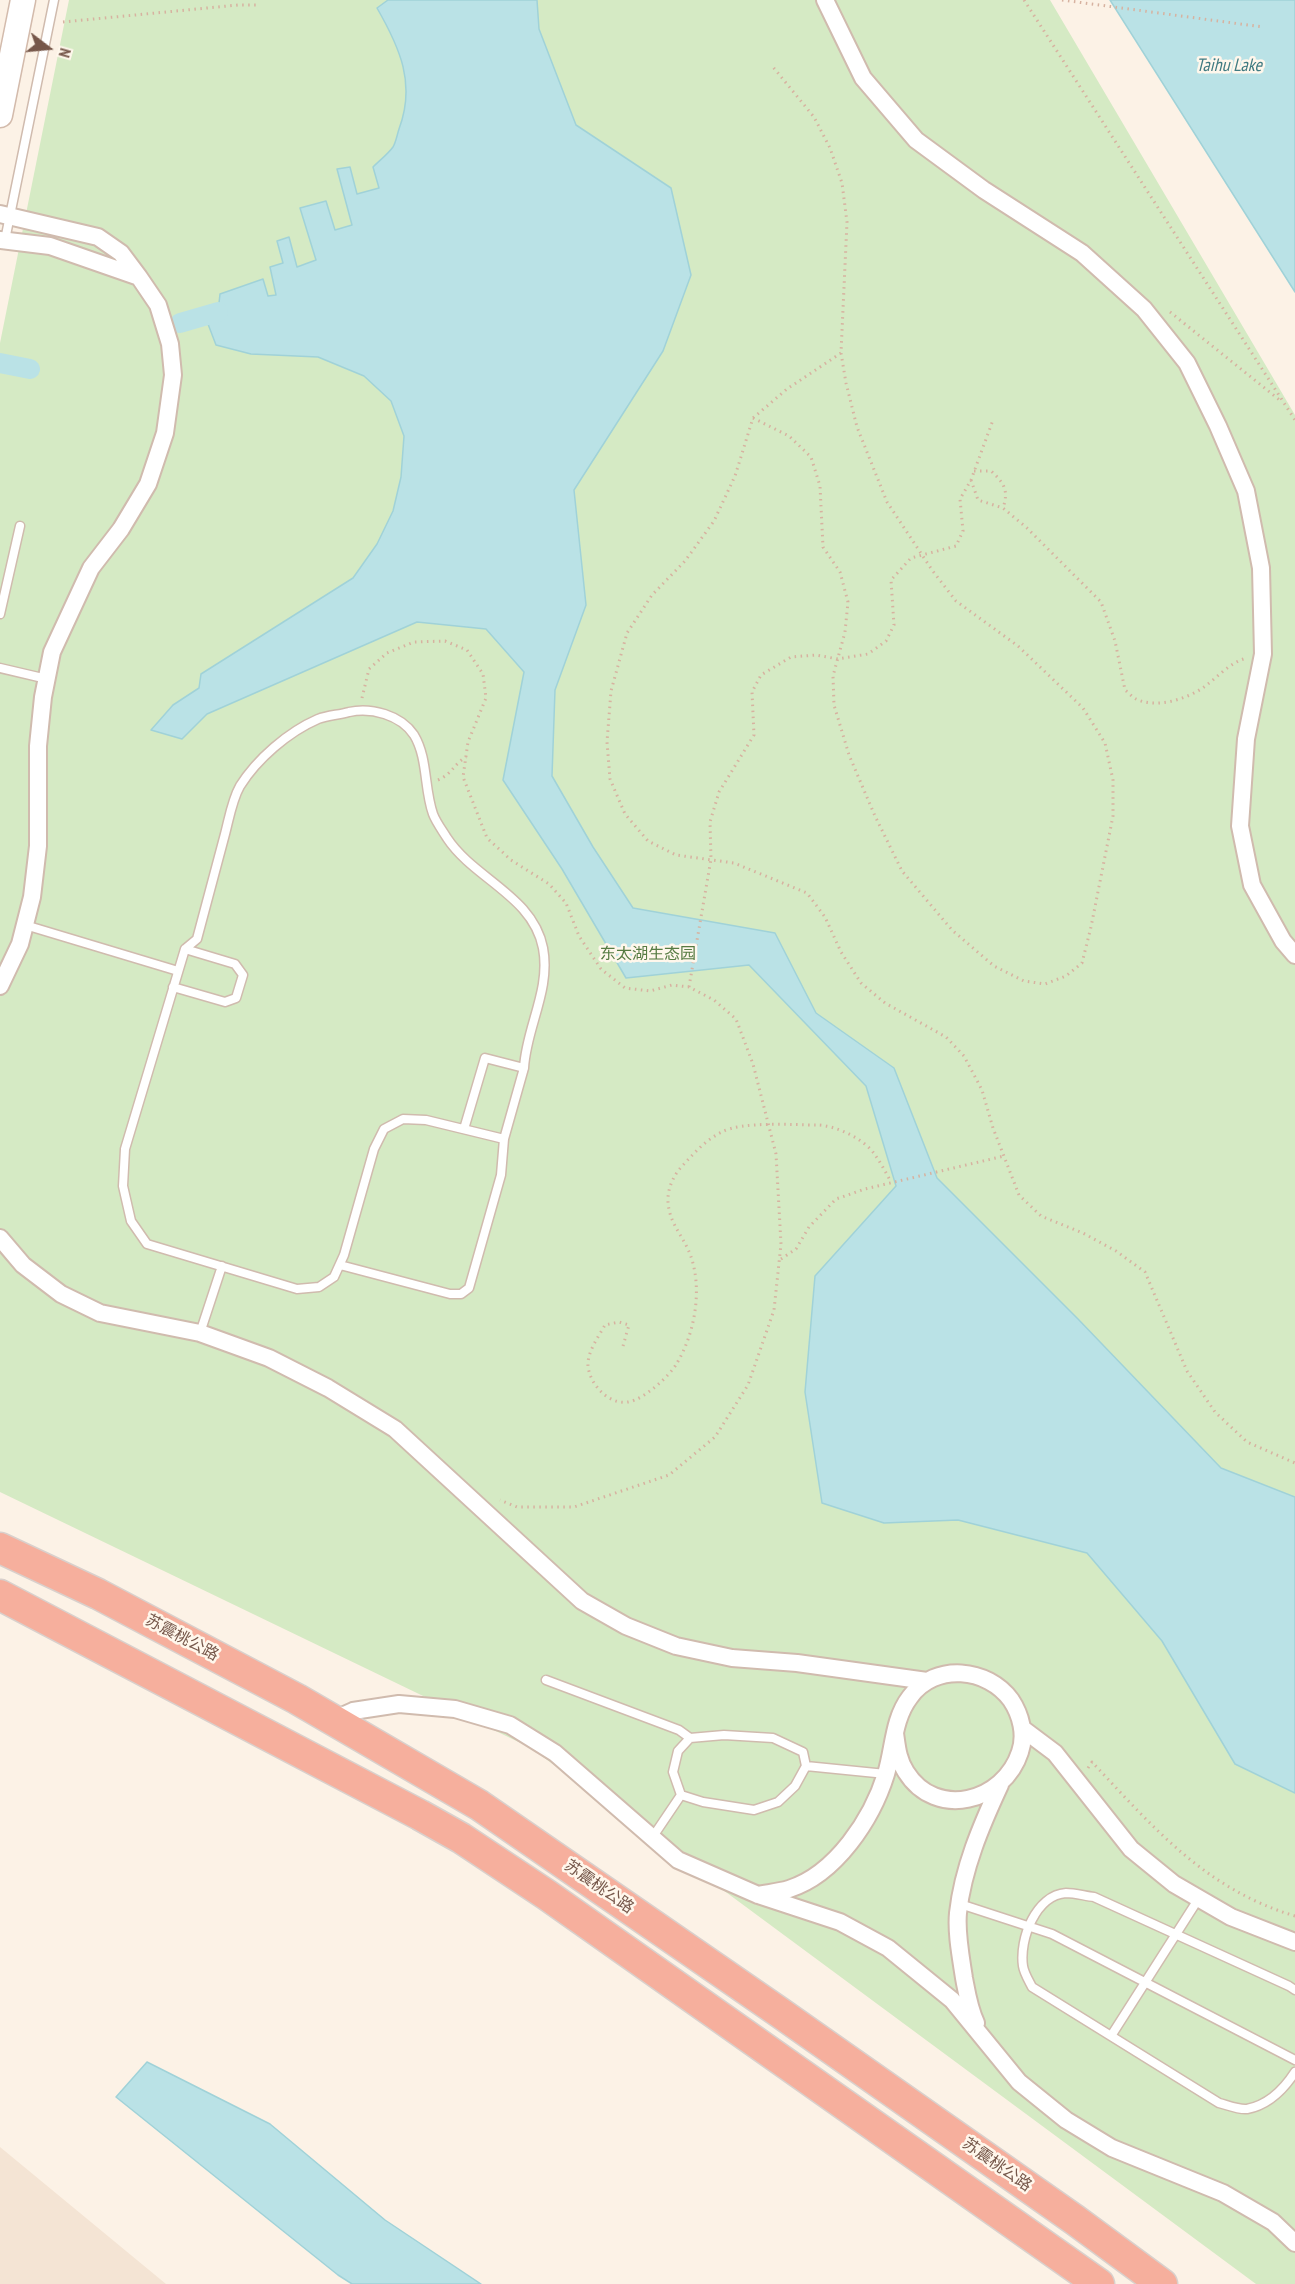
<!DOCTYPE html>
<html>
<head>
<meta charset="utf-8">
<style>
	body { margin:0 }
	#map { position:relative; width:1295px; height:2284px; overflow:hidden; background:#fcf2e6; font-family:"PT Sans Narrow",sans-serif }
	canvas { display:block }
	.north { position:absolute; left:18px; top:18px; width:60px; height:60px; -webkit-text-stroke:4px #fff7ec; paint-order:stroke; rotate:106deg; font-size:16px; font-weight:700; line-height:24px; text-align:center; color:#76574a }
	.north::after { content:''; display:block; margin:auto; width:21px; height:27px; background:#76574a; clip-path:polygon(50% 0,100% 100%,50% 72%,0 100%) }
</style>
</head>
<body>
<div id="map">
<canvas width="1295" height="2284"></canvas>
<div class="north">N</div>
</div>
<script>
const ctx = document.querySelector('canvas').getContext('2d');
ctx.lineJoin = 'round';
function paint(path, color) { ctx.fillStyle = color; ctx.fill(path, 'evenodd'); }
function stroke(path, color, width, dash) { ctx.strokeStyle = color; ctx.lineWidth = width; ctx.lineCap = dash ? 'butt' : 'round'; ctx.setLineDash(dash || []); ctx.stroke(path); }
function write(font, color, halo, rows, align = 'center') {
  ctx.font = font + ' "PT Sans Narrow","Noto Sans SC",sans-serif'; ctx.lineWidth = 5; ctx.setLineDash([]); ctx.textBaseline = 'middle'; ctx.strokeStyle = halo; ctx.fillStyle = color; for (const [text, x, y, turn = 0] of rows) {
    ctx.save(); ctx.translate(x, y); ctx.rotate((+turn || 0) * Math.PI / 180); ctx.textAlign = isNaN(turn) ? turn : align; if (halo) ctx.strokeText(text, 0, 0); ctx.fillText(text, 0, 0); ctx.restore();
  }
}
const residential = new Path2D(`
	M 0,2147 L 166,2284 L 0,2284 Z`);
const green = new Path2D(`
	M 69,0 L 1050,0 L 1295,415 L 1295,2284 L 1256,2284 L 531,1748 L 0,1492 L 0,343 Z`);
const water = new Path2D(`
	M 388,0 L 537,0 L 539,29 L 576,125 L 671,188 L 691,275 L 663,351 L 574,490 L 586,605 L 555,690 L 552,776 L 593,847 L 633,908 L 775,933 L 816,1013 L 894,1068 L 937,1178 L 1078,1319 L 1221,1468 L 1295,1497 L 1295,1793 L 1235,1764 L 1162,1641 L 1087,1553 L 958,1520 L 884,1523 L 822,1503 L 805,1392 L 815,1276 L 896,1186 L 866,1086 L 749,965 L 626,978 L 562,869 L 503,780 L 524,672 L 486,629 L 417,622 L 207,714 L 182,739 L 151,730 L 173,705 L 199,688 L 201,674 L 353,578 L 377,544 L 393,511 L 401,477 L 404,436 L 391,401 L 364,376 L 318,357 L 251,354 L 216,345 L 208,324 L 218,312 L 220,294 L 263,279 L 268,296 L 276,295 L 270,267 L 283,263 L 277,241 L 289,237 L 297,267 L 316,260 L 300,208 L 326,201 L 335,230 L 352,225 L 337,169 L 350,167 L 357,194 L 379,188 L 373,167 C 379,161 388,154 393,147 C 396,142 397,135 399,129 C 416,84 400,48 377,8 Z
	M 1110,0 L 1295,0 L 1295,292 Z
	M 147,2062 L 270,2124 L 385,2220 L 481,2284 L 352,2284 L 338,2275 L 116,2097 Z`);
const canal = new Path2D(`
	M 180,323 L 218,312
	M 0,363 L 30,369`);
const path = new Path2D(`
	M 1024,0 L 1295,420
	M 1062,0 L 1263,27
	M 63,22 L 238,5 L 258,5
	M 1170,312 L 1282,402
	M 841,353 L 787,389 L 753,418 L 735,476 L 714,521 L 685,561 L 652,595 L 627,633 L 611,691 L 607,742 L 610,779 L 625,814 L 648,841 L 676,855 L 734,863 L 807,893 L 825,917 L 841,952 L 861,983 L 885,1003 L 946,1037 L 964,1056 L 982,1090 L 993,1128 L 1019,1195 L 1041,1216 L 1083,1233 L 1116,1251 L 1145,1272 L 1187,1371 L 1215,1412 L 1247,1442 L 1295,1463
	M 753,418 L 789,436 L 811,457 L 820,486 L 823,547 L 840,572 L 848,602 L 845,632 L 833,676 L 834,705 L 849,755 L 875,816 L 902,871 L 952,930 L 994,966 L 1024,981 L 1045,984 L 1066,976 L 1082,963 L 1091,927 L 1113,816 L 1113,780 L 1105,743 L 1083,708 L 1018,646 L 956,601 L 932,570 L 887,502 L 857,427 L 846,383 L 841,353 L 847,222 L 842,183 L 830,148 L 814,117 L 773,67
	M 974,471 L 991,471 C 1004,483 1009,490 1003,508
	M 971,480 L 978,500 L 1003,508 L 1027,528 L 1101,602 L 1115,641 L 1125,690 C 1129,693 1132,697 1136,699 C 1156,709 1187,699 1204,687 C 1218,677 1230,662 1247,658
	M 362,698 L 369,669 L 387,653 L 414,642 L 445,641 L 467,650 L 483,674 L 486,698 L 468,742 L 463,777 L 487,838 L 511,860 L 549,884 L 566,903 L 579,936 L 601,969 L 625,988 L 650,991 L 672,985 L 689,987 L 714,1000 L 736,1019 L 753,1064 L 776,1154 L 781,1244 L 774,1310 L 748,1385 L 715,1437 L 669,1475 L 574,1507 L 517,1507 L 500,1500
	M 438,780 C 452,774 454,764 466,757
	M 689,987 L 711,859 L 710,822 L 719,792 L 754,735 L 752,692 L 761,675 L 791,657 L 816,655 L 838,659 L 868,654 L 886,641 L 894,625 L 891,580 L 911,558 L 956,546 L 963,531 L 960,499 L 971,480 L 993,420
	M 781,1259 L 796,1249 L 809,1227 L 836,1199 L 865,1189 L 1004,1156
	M 623,1346 L 629,1325 L 619,1322 L 605,1325 C 599,1336 587,1352 588,1366 C 590,1385 609,1405 628,1402 C 643,1400 670,1376 677,1363 C 695,1333 703,1288 690,1254 C 684,1238 672,1226 669,1209 C 665,1192 673,1175 684,1164 C 696,1151 707,1139 722,1132 C 742,1121 793,1125 817,1125 C 835,1125 865,1139 875,1155 C 881,1163 886,1173 891,1182
	M 1088,1768 L 1092,1762 C 1154,1828 1205,1889 1295,1916`);
const lane = new Path2D(`
	M 5,240 L 54,0
	M 0,614 L 20,526
	M 0,668 L 47,679
	M 25,925 L 178,971
	M 173,987 L 225,1002 L 236,998 L 243,975 L 235,964 L 185,949
	M 464,1129 L 485,1058 L 524,1068 L 504,1139 L 426,1120 L 403,1119 L 384,1129 L 374,1149 L 344,1255 L 334,1277 L 319,1287 L 297,1289 L 147,1244 L 131,1221 L 123,1186 L 125,1149 L 185,949 L 197,939 C 206,904 216,869 225,834 C 229,819 232,800 240,786 C 257,759 288,732 318,719 C 328,715 339,715 349,712 C 371,707 401,715 414,735 C 428,758 424,789 433,814 C 436,822 442,830 447,838 C 474,879 533,896 543,948 C 551,990 526,1028 524,1068
	M 340,1265 L 450,1294 L 461,1294 L 469,1288 L 501,1175 L 504,1139
	M 200,1333 L 222,1266
	M 546,1680 L 679,1730 L 690,1738
	M 806,1766 L 795,1786 L 778,1802 L 754,1810 L 703,1802 L 681,1795 L 673,1772 L 678,1751 L 690,1738 L 724,1735 L 773,1738 L 803,1752 L 806,1766 L 886,1774
	M 652,1838 L 681,1795
	M 960,1904 L 1052,1934 L 1295,2060
	M 1295,1990 L 1289,1986 L 1094,1897 C 1085,1896 1075,1893 1066,1893 C 1036,1895 1019,1939 1023,1966 C 1024,1973 1029,1981 1032,1987 L 1219,2103 C 1227,2105 1239,2110 1247,2109 C 1268,2105 1284,2089 1295,2072
	M 1111,2036 L 1199,1898`);
const street = new Path2D(`
	M 825,0 L 863,78 L 916,140 L 984,190 L 1082,253 L 1144,309 L 1187,363 L 1218,426 L 1246,491 L 1261,568 L 1263,654 L 1246,739 L 1240,826 L 1252,885 L 1283,941 L 1295,955
	M 0,214 L 98,237 L 121,253 L 139,277 L 50,246 L 0,240
	M 0,986 L 20,944 L 32,897 L 38,846 L 38,746 L 43,697 L 52,652 L 91,568 L 121,529 L 148,484 L 165,433 L 173,375 L 170,344 L 158,305 L 139,277
	M 0,1238 L 23,1265 L 61,1294 L 100,1313 L 200,1333 L 269,1358 L 328,1388 L 395,1429 L 582,1601 L 626,1626 L 676,1646 L 732,1658 L 797,1663 L 927,1681
	M 333,1720 L 353,1711 L 399,1704 L 455,1709 L 510,1725 L 555,1753 L 678,1860 L 758,1895 L 840,1922 L 888,1948 L 952,2000 L 1019,2082 L 1066,2120 L 1112,2148 L 1223,2193 L 1273,2222 L 1295,2243
	M 1023,1729 L 1055,1753 L 1131,1849 L 1174,1884 L 1231,1917 L 1295,1942
	M 758,1895 C 768,1893 779,1892 789,1889 C 836,1874 872,1819 886,1774 C 894,1748 893,1719 910,1697 C 935,1662 988,1668 1011,1700 C 1021,1715 1026,1735 1020,1752 C 1004,1802 936,1820 906,1772 C 898,1760 897,1747 895,1733
	M 976,2023 C 969,2008 967,1994 964,1978 C 961,1958 956,1933 958,1913 C 963,1868 981,1826 1000,1785`);
const secondary = new Path2D(`
	M 0,115 L 23,0`);
const highway = new Path2D(`
	M 0,1548 L 98,1594 L 297,1699 L 479,1805 L 779,2012 L 1075,2220 L 1162,2284
	M 0,1595 L 420,1815 L 461,1838 L 547,1895 L 1099,2284`);
const parkNames = [
	["东太湖生态园",648,954]
];
const streetNames = [
	["苏震桃公路",182,1638,28],
	["苏震桃公路",599,1887,35],
	["苏震桃公路",997,2165,35]
];
const waterNames = [
	["Taihu Lake",1229,66]
];
paint(residential, '#f4e4d4');
paint(green, '#d5eac4');
paint(water, '#bae2e6');
stroke(water, '#a0d2d8', 1.5);
stroke(canal, '#bae2e6', 20);
stroke(lane, '#d0bbae', 11);
stroke(street, '#d0bbae', 20);
stroke(secondary, '#d3bbac', 27);
stroke(highway, '#d9d0cc', 33);
stroke(path, '#d7b2a0', 3, [1.5, 4.5]);
stroke(lane, '#fff', 8);
stroke(street, '#fff', 16);
stroke(secondary, '#fff', 24);
stroke(highway, '#f6af9d', 30);
write('16px', '#567b42', '#fff7ec', parkNames);
write('16px', '#76574a', '#fff7ec', streetNames);
write('italic 18px', '#417b82', '#fff7ec', waterNames);
</script>
</body>
</html>
